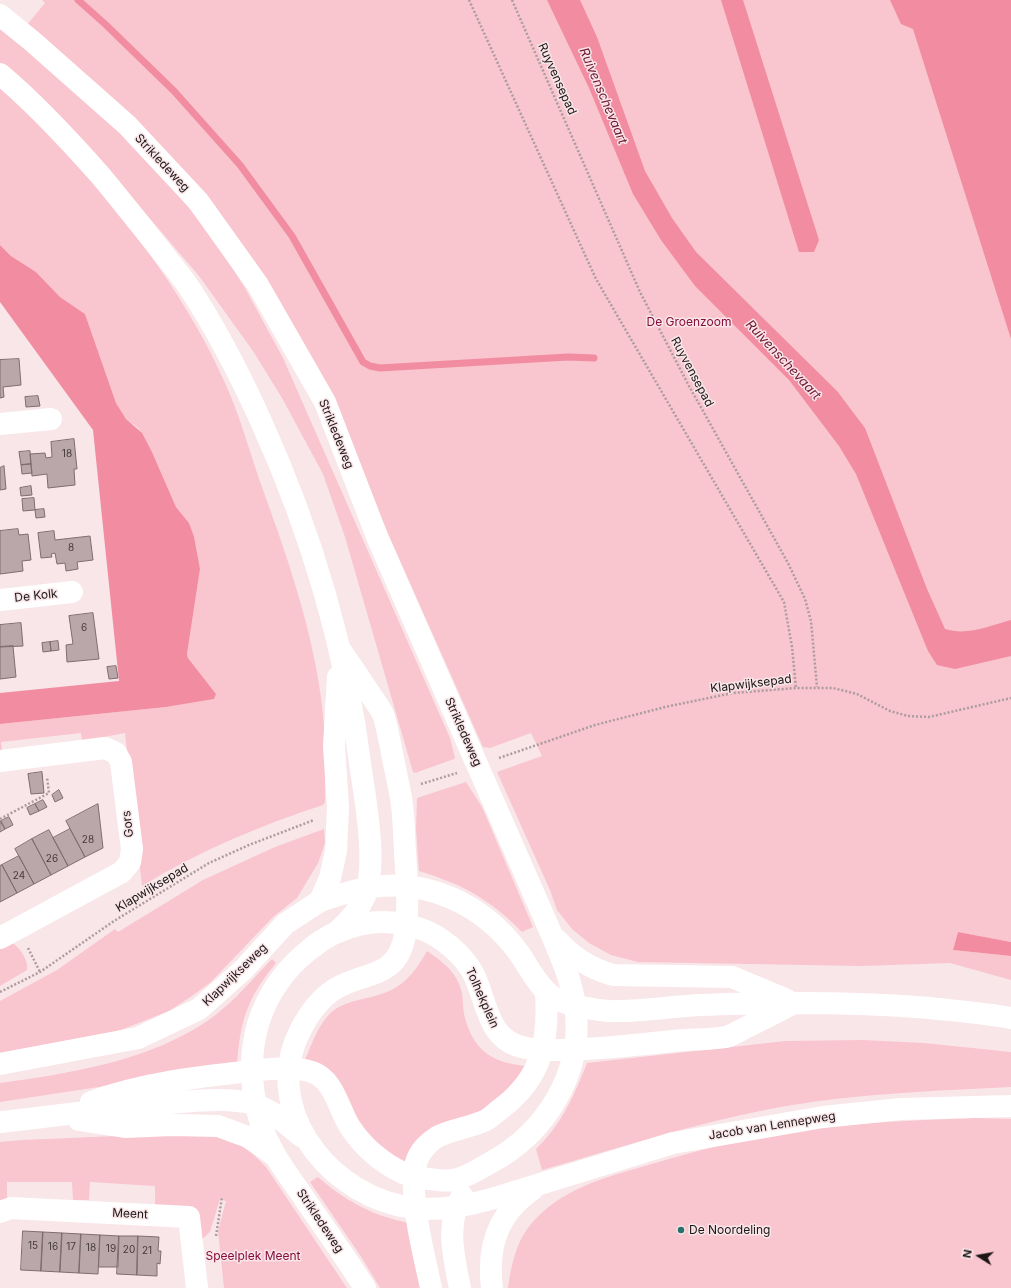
<!DOCTYPE html>
<html>
<head>
<meta charset="utf-8">
<style>
	body { margin:0 }
	#map { position:relative; width:1011px; height:1288px; overflow:hidden; background:#f9e6e9; font-family:Inter,sans-serif }
	canvas { display:block }
	.north { position:absolute; left:959px; top:1236px; width:40px; height:40px; -webkit-text-stroke:3px #f9e6e9; paint-order:stroke; rotate:281deg; font-size:11px; font-weight:700; line-height:16px; text-align:center; color:#1c1617 }
	.north::after { content:''; display:block; margin:auto; width:14px; height:18px; background:#1c1617; clip-path:polygon(50% 0,100% 100%,50% 72%,0 100%) }
</style>
</head>
<body>
<div id="map">
<canvas width="1011" height="1288"></canvas>
<div class="north">N</div>
</div>
<script>
const ctx = document.querySelector('canvas').getContext('2d');
ctx.lineJoin = 'round';
function paint(path, color) { ctx.fillStyle = color; ctx.fill(path, 'evenodd'); }
function stroke(path, color, width, dash) { ctx.strokeStyle = color; ctx.lineWidth = width; ctx.lineCap = dash ? 'butt' : 'round'; ctx.setLineDash(dash || []); ctx.stroke(path); }
function write(font, color, halo, rows, align = 'center') {
  ctx.font = font + ' Inter,sans-serif'; ctx.lineWidth = 3; ctx.setLineDash([]); ctx.textBaseline = 'middle'; ctx.strokeStyle = halo; ctx.fillStyle = color; for (const [text, x, y, turn = 0] of rows) {
    ctx.save(); ctx.translate(x, y); ctx.rotate((+turn || 0) * Math.PI / 180); ctx.textAlign = isNaN(turn) ? turn : align; if (halo) ctx.strokeText(text, 0, 0); ctx.fillText(text, 0, 0); ctx.restore();
  }
}
const green = new Path2D(`
	M 42,0 L 1011,0 L 1011,942 L 958,932 L 953,950 L 1011,956 L 1011,980 L 950,963 L 862,966 L 638,962 L 611,955 L 589,943 L 572,929 L 557,910 L 550,890 L 497,772 L 542,756 L 531,733 L 490,748 L 483,747 L 333,410 L 267,290 L 26,26 L 45,3 Z
	M 0,25 L 104,114 L 169,183 L 213,238 L 245,288 L 283,358 L 450,738 L 455,758 L 454,759 L 415,773 L 413,772 L 345,537 L 323,474 L 282,398 L 253,351 L 199,276 L 134,200 L 0,67 Z
	M 0,88 C 25,111 50,134 73,159 C 129,220 192,307 225,383 C 241,418 250,454 263,490 C 288,559 313,631 322,705 C 326,737 325,770 325,802 L 323,805 C 259,826 199,851 142,886 L 125,733 L 82,741 L 81,733 L 1,742 L 2,751 L 0,751 L 0,724 L 166,707 L 214,699 L 216,694 L 188,658 L 187,654 L 200,569 L 189,523 L 176,507 L 152,452 L 138,428 L 126,419 L 116,403 L 85,314 L 60,297 L 36,272 L 11,256 L 0,245 Z
	M 466,782 L 482,807 L 533,927 L 522,932 C 490,899 462,884 419,871 L 416,828 L 417,798 Z
	M 324,829 L 325,843 L 318,863 L 297,898 L 273,917 L 211,982 L 189,998 L 169,1011 L 113,1033 L 0,1056 L 0,1001 L 57,970 L 115,929 L 118,932 L 203,880 L 275,847 Z
	M 7,944 L 14,944 C 21,950 29,961 27,970 L 0,986 L 0,948 Z
	M 427,951 C 440,960 453,969 459,984 C 464,996 462,1002 464,1014 C 472,1049 491,1063 526,1066 C 514,1082 501,1099 484,1110 C 448,1131 422,1115 404,1163 L 381,1152 L 304,1062 C 312,1045 318,1023 333,1011 C 343,1003 355,1001 367,998 C 399,991 411,979 427,951 Z
	M 272,959 L 276,963 C 247,998 240,1021 237,1066 L 0,1102 L 0,1083 C 66,1074 141,1062 198,1027 C 227,1010 249,983 272,959 Z
	M 862,1040 L 924,1043 L 1011,1052 L 1011,1087 C 932,1091 847,1094 770,1109 C 693,1124 618,1148 542,1170 L 536,1149 C 562,1124 574,1096 587,1063 L 786,1041 Z
	M 973,1118 L 1011,1119 L 1011,1288 L 508,1288 C 511,1265 516,1242 531,1224 C 561,1189 603,1178 645,1166 C 678,1156 711,1147 745,1140 C 819,1124 897,1121 973,1118 Z
	M 211,1132 L 246,1147 L 266,1167 L 347,1288 L 224,1288 L 218,1231 L 226,1201 L 220,1199 L 210,1232 L 200,1241 L 155,1204 L 155,1186 L 90,1182 L 89,1200 L 73,1200 L 72,1182 L 7,1182 L 7,1199 L 0,1201 L 0,1142 L 23,1140 Z
	M 318,1177 C 345,1201 375,1217 410,1223 L 422,1288 L 380,1288 L 362,1258 L 310,1182 Z`);
const water = new Path2D(`
	M 547,0 L 580,0 L 597,37 L 645,171 L 672,218 L 696,252 L 837,391 L 865,428 L 927,589 L 945,629 C 967,636 989,626 1011,620 L 1011,656 L 955,669 L 937,665 L 928,651 L 856,474 L 839,446 L 789,380 L 695,286 L 661,240 L 633,194 L 589,88 Z
	M 721,0 L 743,0 L 819,240 L 814,252 L 799,252 Z
	M 890,0 L 1011,0 L 1011,339 L 913,29 L 901,24 Z
	M 0,245 L 11,256 L 36,272 L 60,297 L 85,314 L 116,403 L 126,419 L 142,433 L 152,452 L 176,507 L 189,523 L 194,537 L 200,569 L 187,654 L 188,658 L 216,694 L 214,699 L 166,707 L 0,724 L 0,693 L 119,681 L 93,430 L 0,302 Z
	M 958,932 L 1011,942 L 1011,956 L 953,950 Z`);
const stream = new Path2D(`
	M 78,0 L 105,24 L 174,91 L 240,165 L 292,236 L 363,362 L 370,366 L 380,368 L 568,357 L 594,358`);
const building = new Path2D(`
	M 19,359 L 21,385 L 3,387 L 4,397 L 0,398 L 0,360 Z
	M 38,396 L 40,406 L 26,407 L 25,397 Z
	M 74,439 L 77,469 L 74,469 L 75,485 L 48,488 L 47,474 L 32,476 L 30,454 L 45,453 L 46,458 L 52,457 L 51,442 Z
	M 30,451 L 31,464 L 21,465 L 19,452 Z
	M 31,464 L 32,473 L 22,474 L 21,465 Z
	M 4,466 L 6,489 L 0,490 L 0,468 Z
	M 31,486 L 32,495 L 21,496 L 20,488 Z
	M 34,498 L 35,510 L 23,511 L 22,499 Z
	M 44,509 L 45,517 L 36,518 L 35,510 Z
	M 18,529 L 19,535 L 28,534 L 31,560 L 22,561 L 23,571 L 0,574 L 0,531 Z
	M 54,531 L 55,540 L 90,536 L 93,560 L 77,562 L 78,569 L 66,571 L 65,563 L 57,564 L 55,553 L 51,554 L 52,557 L 41,558 L 38,533 Z
	M 93,613 L 99,659 L 67,662 L 66,645 L 73,644 L 69,616 Z
	M 21,623 L 23,646 L 0,647 L 0,625 Z
	M 58,641 L 59,650 L 51,651 L 50,642 Z
	M 50,642 L 51,651 L 43,652 L 42,643 Z
	M 13,646 L 16,677 L 0,679 L 0,647 Z
	M 116,666 L 118,678 L 109,679 L 107,667 Z
	M 42,772 L 44,793 L 31,794 L 28,774 Z
	M 59,790 L 63,798 L 55,802 L 52,795 Z
	M 43,800 L 47,807 L 39,811 L 35,804 Z
	M 35,804 L 39,811 L 30,815 L 27,808 Z
	M 98,804 L 103,848 L 85,857 L 66,821 Z
	M 9,817 L 13,825 L 5,829 L 1,821 Z
	M 0,821 L 5,829 L 0,832 Z
	M 70,829 L 85,857 L 68,866 L 53,838 Z
	M 49,830 L 68,866 L 51,875 L 32,839 Z
	M 32,839 L 51,875 L 34,884 L 15,849 Z
	M 19,856 L 34,884 L 17,893 L 2,865 Z
	M 2,865 L 17,893 L 0,902 L 0,866 Z
	M 23,1231 L 43,1232 L 41,1271 L 21,1270 Z
	M 43,1232 L 62,1233 L 60,1272 L 41,1271 Z
	M 62,1233 L 81,1234 L 79,1273 L 60,1272 Z
	M 81,1234 L 100,1235 L 98,1274 L 79,1273 Z
	M 100,1235 L 119,1236 L 118,1267 L 99,1267 Z
	M 119,1236 L 138,1236 L 137,1275 L 117,1274 Z
	M 138,1236 L 159,1237 L 158,1251 L 161,1251 L 160,1264 L 157,1263 L 157,1276 L 137,1275 Z`);
const path = new Path2D(`
	M 469,0 L 596,279 L 784,602 L 792,647 L 796,688
	M 512,0 L 640,292 L 689,386 L 788,563 L 805,599 L 811,621 L 817,687
	M 499,758 L 595,725 L 665,707 L 733,693 L 796,688 L 833,688 L 857,694 L 890,711 L 908,716 L 929,717 L 1011,698
	M 421,784 L 457,773
	M 0,819 L 49,793 L 47,777
	M 28,948 L 40,972
	M 0,992 L 40,972 L 114,921 L 209,863 L 249,845 L 314,820
	M 216,1236 L 222,1197`);
const minor = new Path2D(`
	M 0,424 L 51,419
	M 0,600 L 72,592
	M 0,761 L 105,748 L 116,753 L 121,762 L 132,849 L 130,862 L 122,872 L 0,938
	M 0,1212 L 11,1208 L 189,1217 L 197,1288`);
const secondary = new Path2D(`
	M 0,1064 L 138,1038 L 199,1009 L 243,970 L 285,924 L 320,901
	M 91,1102 C 142,1083 197,1077 251,1071
	M 79,1120 L 125,1127 L 172,1125 L 218,1126 L 248,1137 L 274,1155
	M 0,1122 C 56,1116 111,1108 167,1103 C 197,1101 226,1097 255,1104`);
const primary = new Path2D(`
	M 0,15 L 32,41 L 127,125 L 198,201 L 258,285 L 325,402 L 378,539 L 551,933 C 561,957 571,979 575,1005 C 585,1071 546,1134 488,1164 C 478,1170 465,1178 453,1180 C 445,1182 436,1179 428,1179 C 424,1178 418,1178 413,1177 C 388,1168 365,1150 350,1127 C 339,1110 334,1079 312,1072 C 295,1066 268,1069 251,1071
	M 0,74 C 36,104 69,140 100,175 C 120,199 139,223 158,247 C 168,260 179,273 188,286 C 216,328 239,373 260,419 C 311,531 346,648 361,770 C 366,804 377,864 365,896 C 359,910 349,921 338,931
	M 339,648 C 350,664 361,680 372,697 C 376,703 382,710 384,717 C 387,727 389,738 391,748 C 394,764 398,781 401,798 C 404,816 404,835 405,853 C 407,880 409,908 405,935 C 397,980 364,971 335,989 C 319,999 308,1015 300,1031 C 262,1105 323,1187 397,1205 C 432,1213 464,1207 498,1197 L 673,1143 L 823,1117 L 901,1109 L 1011,1106
	M 320,901 C 335,896 351,891 367,888 C 427,877 484,905 519,953 C 532,972 542,996 566,1003 C 580,1007 604,1012 618,1011 C 646,1011 674,1006 703,1005 C 778,1002 855,1002 930,1008 C 957,1011 984,1013 1011,1018
	M 320,901 L 330,878 L 336,851 L 338,807 L 334,746 L 338,677
	M 557,940 C 572,957 592,969 613,975 L 732,977 L 787,1000
	M 255,1104 L 273,1113 L 301,1136
	M 365,1288 C 346,1258 326,1230 306,1201 C 296,1185 283,1170 274,1153 C 252,1114 246,1067 258,1024 C 267,995 285,969 309,950 C 340,924 381,914 421,929 C 441,936 464,955 474,975 C 488,1004 487,1041 526,1048 C 538,1051 551,1050 564,1050 C 600,1049 637,1045 673,1041 C 690,1039 709,1040 726,1037 C 733,1035 741,1030 747,1027 C 763,1019 779,1011 794,1003
	M 431,1288 C 424,1254 407,1193 417,1160 C 420,1151 429,1142 437,1137 C 452,1129 470,1128 486,1120 C 492,1117 497,1111 503,1107 C 542,1077 549,1040 546,993
	M 460,1288 C 454,1258 445,1224 462,1196
	M 492,1288 C 487,1247 497,1214 532,1190`);
const markers = [
	[681,1230,4,"#28716b"]
];
const numberNames = [
	["18",67,454],
	["8",71,548],
	["6",84,628],
	["28",88,840],
	["26",52,859],
	["24",19,876],
	["15",33,1246],
	["16",53,1247],
	["17",71,1247],
	["18",91,1248],
	["19",111,1249],
	["20",129,1250],
	["21",147,1251]
];
const streetNames = [
	["Ruyvensepad",557,79,66],
	["Strikledeweg",162,163,47],
	["Ruyvensepad",692,372,62],
	["Strikledeweg",336,434,68],
	["De Kolk",36,596,-6],
	["Klapwijksepad",751,684,-7],
	["Strikledeweg",463,732,66],
	["Gors",128,824,-97],
	["Klapwijksepad",152,888,-31],
	["Klapwijkseweg",235,975,-44],
	["Tolhekplein",482,998,66],
	["Jacob van Lennepweg",772,1126,-9],
	["Meent",130,1214,3],
	["Strikledeweg",320,1221,56]
];
const parkNames = [
	["De Groenzoom",689,322],
	["Speelplek Meent",253,1256]
];
const poiNames = [
	["De Noordeling",689,1230]
];
const waterNames = [
	["Ruivenschevaart",603,96,67],
	["Ruivenschevaart",783,360,47]
];
paint(green, '#f9c5ce');
paint(water, '#f18ca1');
stroke(stream, '#f18ca1', 7);
paint(building, '#baa7aa');
stroke(building, '#7e6d70', 1);
stroke(path, '#ab9c9f', 2.5, [2, 2]);
stroke(minor, '#fff', 22);
stroke(secondary, '#fff', 22);
stroke(primary, '#fff', 22);
for (const [x, y, r, color] of markers) { const dot = new Path2D(); dot.arc(x, y, r, 0, 2 * Math.PI); ctx.fillStyle = color; ctx.fill(dot); stroke(dot, '#f9e6e9', 1.5); }
write('10px', '#443a3c', null, numberNames);
write('12px', '#1c1617', '#f9e6e9', streetNames);
write('12px', '#870c3a', '#f9e6e9', parkNames);
write('12px', '#1c1617', '#f9e6e9', poiNames, 'left');
write('italic 13px', '#701833', '#f9e6e9', waterNames);
</script>
</body>
</html>
